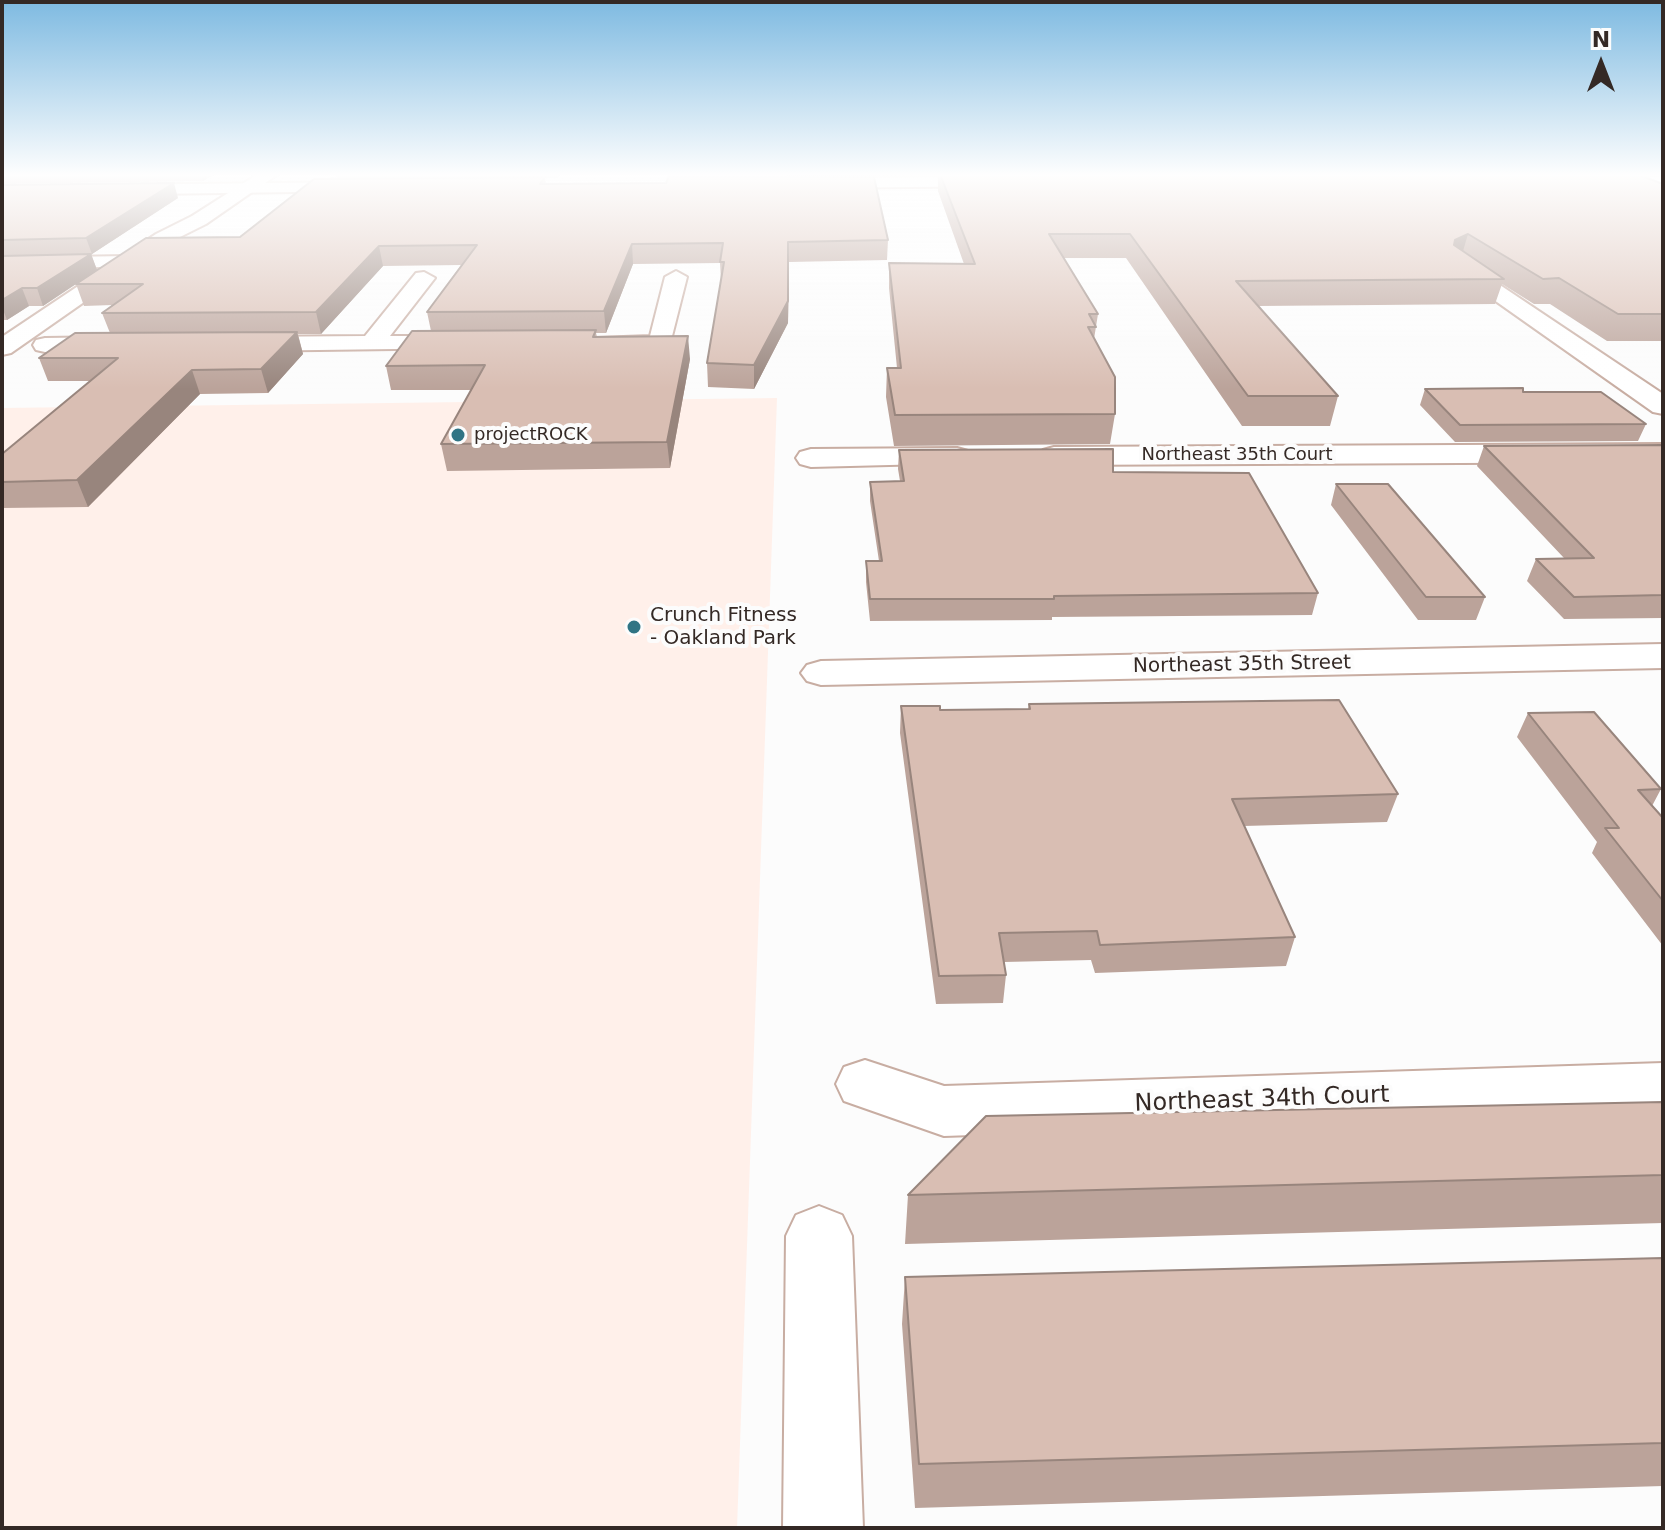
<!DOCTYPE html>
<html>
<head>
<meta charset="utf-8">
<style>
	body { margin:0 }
	#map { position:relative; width:1665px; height:1530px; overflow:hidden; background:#fcfcfc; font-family:"DejaVu Sans",sans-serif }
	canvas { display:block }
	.frame { position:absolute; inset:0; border:4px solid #342925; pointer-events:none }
	.north { position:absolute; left:1561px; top:24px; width:80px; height:80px; -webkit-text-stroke:6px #fcfcfc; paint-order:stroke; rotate:0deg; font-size:22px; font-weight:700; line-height:32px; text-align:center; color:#342925 }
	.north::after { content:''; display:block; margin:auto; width:28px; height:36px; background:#342925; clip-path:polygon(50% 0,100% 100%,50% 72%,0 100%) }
</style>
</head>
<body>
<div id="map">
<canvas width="1665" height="1530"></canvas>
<div class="frame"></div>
<div class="north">N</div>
</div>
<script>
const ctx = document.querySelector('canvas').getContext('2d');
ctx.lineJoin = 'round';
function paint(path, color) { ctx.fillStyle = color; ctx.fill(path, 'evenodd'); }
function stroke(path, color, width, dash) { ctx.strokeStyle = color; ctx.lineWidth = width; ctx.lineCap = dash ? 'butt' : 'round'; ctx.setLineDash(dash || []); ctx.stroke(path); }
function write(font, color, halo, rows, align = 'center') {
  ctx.font = font + ' "DejaVu Sans",sans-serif'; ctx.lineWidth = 8; ctx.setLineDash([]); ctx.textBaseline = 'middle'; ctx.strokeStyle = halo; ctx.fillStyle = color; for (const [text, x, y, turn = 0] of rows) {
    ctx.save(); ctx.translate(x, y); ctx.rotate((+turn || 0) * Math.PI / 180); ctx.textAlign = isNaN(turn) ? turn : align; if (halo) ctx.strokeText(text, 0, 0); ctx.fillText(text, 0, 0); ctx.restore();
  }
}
const built = new Path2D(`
	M 777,398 L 737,1528 L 2,1528 L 2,408 Z`);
const minor = new Path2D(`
	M 127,256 L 134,258 L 137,262 L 134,266 L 2,270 L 2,258 Z
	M 1460,261 L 1467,263 L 1663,394 L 1663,414 L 1653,412 L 1453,271 L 1449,267 Z
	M 676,271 L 687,277 L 669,348 L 596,348 L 593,343 L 596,338 L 650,336 L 665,277 Z
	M 424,272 L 435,278 L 390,336 L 464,336 L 473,338 L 476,343 L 473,348 L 241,351 L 232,349 L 229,344 L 232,339 L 241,337 L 365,336 L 416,273 Z
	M 116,337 L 125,339 L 128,344 L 125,349 L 45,352 L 36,350 L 33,345 L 36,340 L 45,338 Z
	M 1663,444 L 1663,462 L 1054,465 L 1043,462 L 1039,456 L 1043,450 L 1054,447 Z
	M 957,448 L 968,451 L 972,457 L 968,463 L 811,467 L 800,464 L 796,458 L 800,452 L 811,449 Z
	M 1663,644 L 1663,668 L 821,685 L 807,681 L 801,673 L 807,665 L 821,661 Z
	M 865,1060 L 944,1086 L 1663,1063 L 1663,1111 L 944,1136 L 844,1101 L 836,1084 L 844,1067 Z
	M 819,1206 L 842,1215 L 852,1236 L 863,1528 L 783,1528 L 786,1236 L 796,1215 Z`);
const tertiary = new Path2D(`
	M 1596,175 L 1663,177 L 1663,187 L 1590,184 L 1587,180 L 1590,176 Z
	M 1000,177 L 1009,182 L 1006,186 L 816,188 L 807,183 L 816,178 Z
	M 364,182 L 370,183 L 373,187 L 370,191 L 2,196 L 2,186 Z`);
const secondary = new Path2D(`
	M 258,174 L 278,174 L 206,224 L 170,242 L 11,353 L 2,355 L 2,337 L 156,234 L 192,216 Z`);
const wall = new Path2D(`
	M 2,174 L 214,174 L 203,181 L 2,184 Z
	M 336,174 L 560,174 L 558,178 L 545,178 L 546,184 L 666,183 L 675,176 L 675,174 L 786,174 L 786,176 L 888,240 L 887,260 L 789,262 L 788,323 L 754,389 L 708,387 L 707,363 L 721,280 L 720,263 L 633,264 L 606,333 L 596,333 L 597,337 L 690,359 L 670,468 L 447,471 L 441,444 L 471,390 L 391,390 L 386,366 L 431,331 L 427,312 L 461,265 L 383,266 L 321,334 L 298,334 L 303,354 L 268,393 L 200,394 L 88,507 L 2,508 L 2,454 L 90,381 L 48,381 L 39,358 L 110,333 L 102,313 L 112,305 L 84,306 L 76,284 L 240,237 L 337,179 Z
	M 931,174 L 1521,174 L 1523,176 L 1663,184 L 1663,341 L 1607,341 L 1550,304 L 1534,304 L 1502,284 L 1495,304 L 1258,306 L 1338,396 L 1330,426 L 1242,426 L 1126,258 L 1063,258 L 1098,314 L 1094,339 L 1115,414 L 1110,444 L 894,446 L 886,397 L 887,368 L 897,368 L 889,288 L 889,263 L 964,264 L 938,191 L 938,175 Z
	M 2,185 L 178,198 L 92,254 L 2,256 Z
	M 91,254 L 97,270 L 43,306 L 29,306 L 7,320 L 2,320 L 2,256 Z
	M 1425,389 L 1523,392 L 1646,424 L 1638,441 L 1455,442 L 1420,405 Z
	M 1663,445 L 1663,618 L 1564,619 L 1527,581 L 1536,559 L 1564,558 L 1477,466 L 1484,446 Z
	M 899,450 L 1113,472 L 1318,593 L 1312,615 L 1052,617 L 1052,620 L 870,621 L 866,582 L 866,561 L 879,561 L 870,501 L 870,482 L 900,481 L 898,469 Z
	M 1336,484 L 1485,597 L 1476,620 L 1418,620 L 1331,505 Z
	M 1029,704 L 1398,794 L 1387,822 L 1244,826 L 1295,937 L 1286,966 L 1095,973 L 1091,960 L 1004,962 L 1006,975 L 1003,1003 L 936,1004 L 900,733 L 901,706 L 940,710 L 1028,709 Z
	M 1528,713 L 1661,789 L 1652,806 L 1663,818 L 1663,946 L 1592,853 L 1597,842 L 1517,737 Z
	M 1663,1102 L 1663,1223 L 905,1244 L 908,1195 Z
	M 1663,1258 L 1663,1486 L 915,1508 L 902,1324 L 905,1277 Z`);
const shadedWall = new Path2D(`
	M 201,174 L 214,174 L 214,175 L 203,181 Z
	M 174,183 L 178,198 L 92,254 L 86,238 Z
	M 1468,234 L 1461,258 L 1448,264 L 1455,240 Z
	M 632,244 L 633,264 L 606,333 L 604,311 Z
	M 379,246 L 383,266 L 321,334 L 316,312 Z
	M 91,254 L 97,270 L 43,306 L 37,288 Z
	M 789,262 L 788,323 L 754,389 L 754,365 Z
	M 22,288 L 29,306 L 7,320 L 2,307 L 2,300 Z
	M 297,332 L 303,354 L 268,393 L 261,369 Z
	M 688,336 L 690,359 L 670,468 L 667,442 Z
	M 192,370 L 200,394 L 88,507 L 77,480 Z`);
const building = new Path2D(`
	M 940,174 L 1639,175 L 1663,184 L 1663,314 L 1618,314 L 1559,278 L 1543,279 L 1468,234 L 1455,240 L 1454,245 L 1504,279 L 1236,281 L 1338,396 L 1248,396 L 1130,234 L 1049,234 L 1098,314 L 1089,314 L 1096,327 L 1088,327 L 1115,377 L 1115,414 L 895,415 L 887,368 L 901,368 L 889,263 L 975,264 Z
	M 669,176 L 874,177 L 888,240 L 788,242 L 788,301 L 754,365 L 707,363 L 724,262 L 720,262 L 723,243 L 632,244 L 604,311 L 427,312 L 477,245 L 379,246 L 316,312 L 102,313 L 143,284 L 76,284 L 146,238 L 240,237 L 314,179 L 545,177 L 540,184 L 666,183 Z
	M 174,183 L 86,238 L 2,240 L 2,185 Z
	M 91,254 L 37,288 L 22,288 L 2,300 L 2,256 Z
	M 596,330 L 593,337 L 688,336 L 667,442 L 441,444 L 485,365 L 386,366 L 412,331 Z
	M 297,332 L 261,369 L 192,370 L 77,480 L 2,482 L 2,454 L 118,358 L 39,358 L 75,333 Z
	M 1523,388 L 1523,392 L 1601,392 L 1646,424 L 1460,425 L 1425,389 Z
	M 1663,445 L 1663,595 L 1574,597 L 1536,559 L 1594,558 L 1484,446 Z
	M 1113,449 L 1113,472 L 1249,473 L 1318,593 L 1054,596 L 1054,599 L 870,599 L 866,561 L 882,561 L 870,482 L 904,481 L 899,450 Z
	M 1336,484 L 1388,484 L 1485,597 L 1426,597 Z
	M 1339,700 L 1398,794 L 1232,799 L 1295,937 L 1100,945 L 1097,931 L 999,933 L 1006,975 L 939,976 L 901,706 L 940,706 L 940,710 L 1030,709 L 1029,704 Z
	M 1594,712 L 1661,789 L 1638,790 L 1663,818 L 1663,901 L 1605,828 L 1619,828 L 1528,713 Z
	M 1663,1102 L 1663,1175 L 908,1195 L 986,1116 Z
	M 1663,1258 L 1663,1443 L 919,1464 L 905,1277 Z`);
const markers = [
	[458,435,8,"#307484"],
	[634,627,8,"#307484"]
];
const farPoinames = [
	["projectROCK",474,435]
];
const farStreetnames = [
	["Northeast 35th Court",1237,455]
];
const poiNames = [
	["Crunch Fitness",650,616],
	["- Oakland Park",650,639]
];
const streetNames = [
	["Northeast 35th Street",1242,665,-1]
];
const nearStreetnames = [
	["Northeast 34th Court",1262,1100,-2]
];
paint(built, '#fff0ea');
stroke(minor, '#c8ada2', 4);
stroke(tertiary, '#c8ada2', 4);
stroke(secondary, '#c8ada2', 4);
paint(minor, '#fff');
paint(tertiary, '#fff');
paint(secondary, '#fff');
paint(wall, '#bba39a');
paint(shadedWall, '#98857d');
paint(building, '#d9beb3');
stroke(building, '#98857d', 2);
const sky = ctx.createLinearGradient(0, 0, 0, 389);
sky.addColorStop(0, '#7ebae1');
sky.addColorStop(0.45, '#fefefe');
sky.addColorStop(1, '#fefefe00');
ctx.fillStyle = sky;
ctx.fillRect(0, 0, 1665, 389);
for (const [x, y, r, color] of markers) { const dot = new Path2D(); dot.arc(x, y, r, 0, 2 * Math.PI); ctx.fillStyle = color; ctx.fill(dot); stroke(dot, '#fcfcfc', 3); }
write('18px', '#342925', '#fcfcfc', farPoinames, 'left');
write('18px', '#342925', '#fcfcfc', farStreetnames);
write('20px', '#342925', '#fcfcfc', poiNames, 'left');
write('20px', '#342925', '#fcfcfc', streetNames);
write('24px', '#342925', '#fcfcfc', nearStreetnames);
</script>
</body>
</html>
